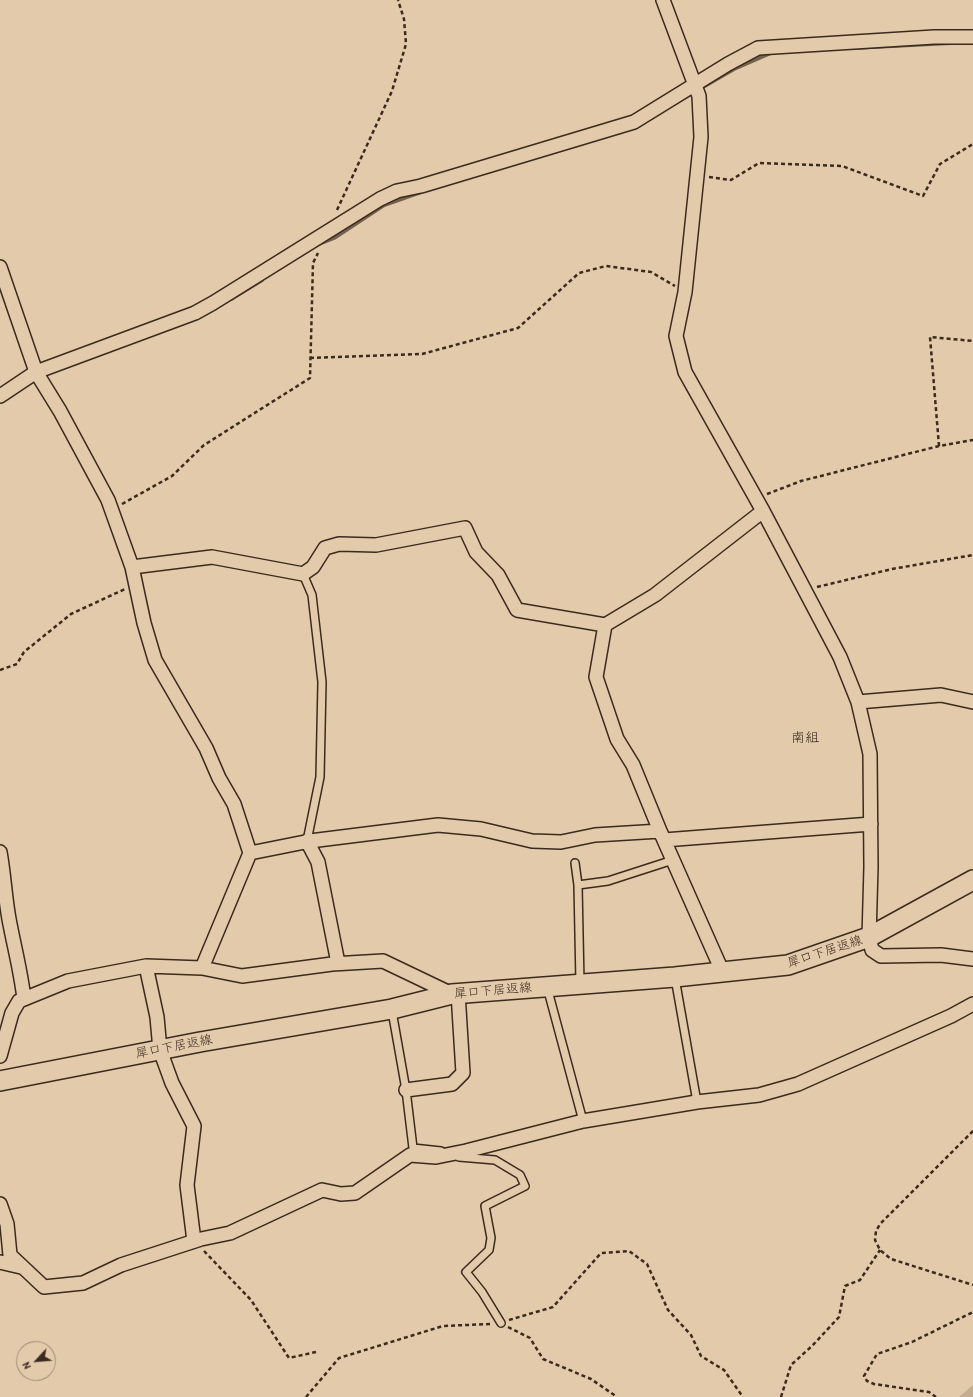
<!DOCTYPE html>
<html>
<head>
<meta charset="utf-8">
<style>
	body { margin:0 }
	#map { position:relative; width:973px; height:1397px; overflow:hidden; background:#e2caab; font-family:"Patrick Hand",sans-serif }
	canvas { display:block }
	.north { position:absolute; left:16px; top:1341px; width:40px; height:40px; box-sizing:border-box; background:#e2caab; border:1px solid #9f8a73; border-radius:50%; rotate:244deg; font-size:11px; font-weight:700; line-height:16px; text-align:center; color:#3b2a1e }
	.north::after { content:''; display:block; margin:auto; width:14px; height:18px; background:#3b2a1e; clip-path:polygon(50% 0,100% 100%,50% 72%,0 100%) }
</style>
</head>
<body>
<div id="map">
<canvas width="973" height="1397"></canvas>
<div class="north">N</div>
</div>
<script>
const ctx = document.querySelector('canvas').getContext('2d');
ctx.lineJoin = 'round';
function paint(path, color) { ctx.fillStyle = color; ctx.fill(path, 'evenodd'); }
function stroke(path, color, width, dash) { ctx.strokeStyle = color; ctx.lineWidth = width; ctx.lineCap = dash ? 'butt' : 'round'; ctx.setLineDash(dash || []); ctx.stroke(path); }
function write(font, color, halo, rows, align = 'center') {
  ctx.font = font + ' "Patrick Hand","Klee One",sans-serif'; ctx.lineWidth = 4; ctx.setLineDash([]); ctx.textBaseline = 'middle'; ctx.strokeStyle = halo; ctx.fillStyle = color; for (const [text, x, y, turn = 0] of rows) {
    ctx.save(); ctx.translate(x, y); ctx.rotate((+turn || 0) * Math.PI / 180); ctx.textAlign = isNaN(turn) ? turn : align; if (halo) ctx.strokeText(text, 0, 0); ctx.fillText(text, 0, 0); ctx.restore();
  }
}
const green = new Path2D(`
	M 973,1385 L 973,1397 L 959,1397 Z`);
const stream = new Path2D(`
	M 852,48 L 951,43
	M 682,99 L 734,69 L 773,52
	M 319,244 L 334,238 L 384,205 L 421,192
	M 231,299 L 262,280`);
const path = new Path2D(`
	M 709,177 L 731,180 L 759,163 L 842,166 L 923,196 L 940,164 L 973,144
	M 337,210 L 392,91 L 406,44 L 404,19 L 398,0
	M 310,358 L 422,354 L 518,328 L 579,273 L 606,266 L 651,272 L 675,286
	M 939,446 L 930,337 L 973,341
	M 767,494 L 801,481 L 939,446 L 973,440
	M 122,504 L 172,476 L 204,445 L 310,378 L 313,263 L 318,253
	M 817,587 L 892,569 L 973,555
	M 0,670 L 17,664 L 24,652 L 71,614 L 125,589
	M 973,1131 L 880,1224 L 876,1231 L 875,1240 L 880,1250 L 891,1259 L 973,1285
	M 204,1251 L 251,1300 L 289,1358 L 316,1352
	M 509,1320 L 553,1307 L 601,1253 L 629,1251 L 647,1264 L 668,1310 L 691,1335 L 701,1356 L 724,1370 L 743,1397
	M 508,1327 L 530,1338 L 543,1359 L 591,1379 L 617,1397
	M 306,1397 L 339,1358 L 443,1326 L 491,1324
	M 781,1397 L 791,1365 L 812,1346 L 839,1317 L 845,1286 L 860,1280 L 880,1250
	M 936,1397 L 929,1392 L 874,1384 L 867,1381 L 864,1376 L 877,1354 L 912,1342 L 973,1312`);
const lane = new Path2D(`
	M 303,574 L 312,595 L 322,682 L 320,777 L 307,841
	M 575,863 L 578,885 L 580,983
	M 578,885 L 608,881 L 673,860
	M 675,978 L 697,1102
	M 547,987 L 583,1121
	M 392,1011 L 406,1090 L 413,1148 L 441,1151
	M 459,1157 L 495,1160 L 520,1175 L 525,1186 L 485,1206 L 491,1238 L 489,1250 L 466,1272 L 482,1292 L 501,1323`);
const street = new Path2D(`
	M 663,0 L 699,96 L 701,137 L 685,292 L 676,336 L 685,372 L 763,511 L 840,657 L 858,702 L 870,754 L 871,867 L 869,937 L 872,950 L 881,956 L 941,955 L 973,959
	M 0,267 L 36,372 L 60,411 L 108,500 L 132,567 L 144,623 L 155,660 L 206,748 L 219,778 L 234,804 L 250,853 L 202,968
	M 0,396 L 36,372 L 195,313 L 213,303 L 380,199 L 397,191 L 421,186 L 634,122 L 728,64 L 758,48 L 934,37 L 973,37
	M 132,567 L 212,557 L 303,574 L 313,567 L 325,548 L 339,544 L 376,545 L 465,528 L 476,552 L 498,575 L 517,610 L 605,625 L 596,677 L 617,739 L 633,765 L 660,831
	M 605,625 L 655,595 L 763,511
	M 858,702 L 941,695 L 973,702
	M 664,840 L 871,824
	M 307,841 L 318,862 L 338,963
	M 0,852 C 4,874 5,897 9,919 C 14,946 21,972 24,999
	M 250,853 L 310,841 L 438,825 L 481,829 L 532,841 L 561,842 L 595,835 L 660,831 L 723,973
	M 146,966 L 157,1017 L 160,1050 L 172,1083 L 194,1126 L 187,1185 L 194,1241
	M 0,1056 L 12,1013 L 19,1001 L 68,981 L 146,966 L 202,968 L 242,976 L 332,964 L 383,961 L 452,994
	M 406,1090 L 452,1084 L 463,1073 L 458,993
	M 0,1204 L 7,1224 L 10,1255 L 44,1287 L 83,1283 L 121,1265 L 201,1239 L 230,1233 L 322,1190 L 341,1194 L 355,1193 L 410,1155 L 436,1157 L 466,1151 L 583,1121 L 697,1102 L 759,1095 L 798,1084 L 951,1016 L 973,1004
	M 0,1262 L 21,1267`);
const secondary = new Path2D(`
	M 0,1081 L 200,1042 L 392,1009 L 452,994 L 675,977 L 788,965 L 869,937 L 973,880`);
const streetNames = [
	["犀口下居返線",825,952,-18],
	["犀口下居返線",493,991,-5],
	["犀口下居返線",174,1047,-11]
];
const neighbourhoodNames = [
	["南組",805,738]
];
paint(green, '#c4ad91');
stroke(stream, '#74614e', 4);
stroke(lane, '#3b2a1e', 10);
stroke(street, '#3b2a1e', 16);
stroke(secondary, '#3b2a1e', 22);
stroke(path, '#3b2a1e', 2.5, [4, 3]);
stroke(lane, '#e2caab', 7);
stroke(street, '#e2caab', 13);
stroke(secondary, '#e2caab', 19);
write('13px', '#3b2a1e', '#e2caab', streetNames);
write('14px', '#3b2a1e', '#e2caab', neighbourhoodNames);
</script>
</body>
</html>
